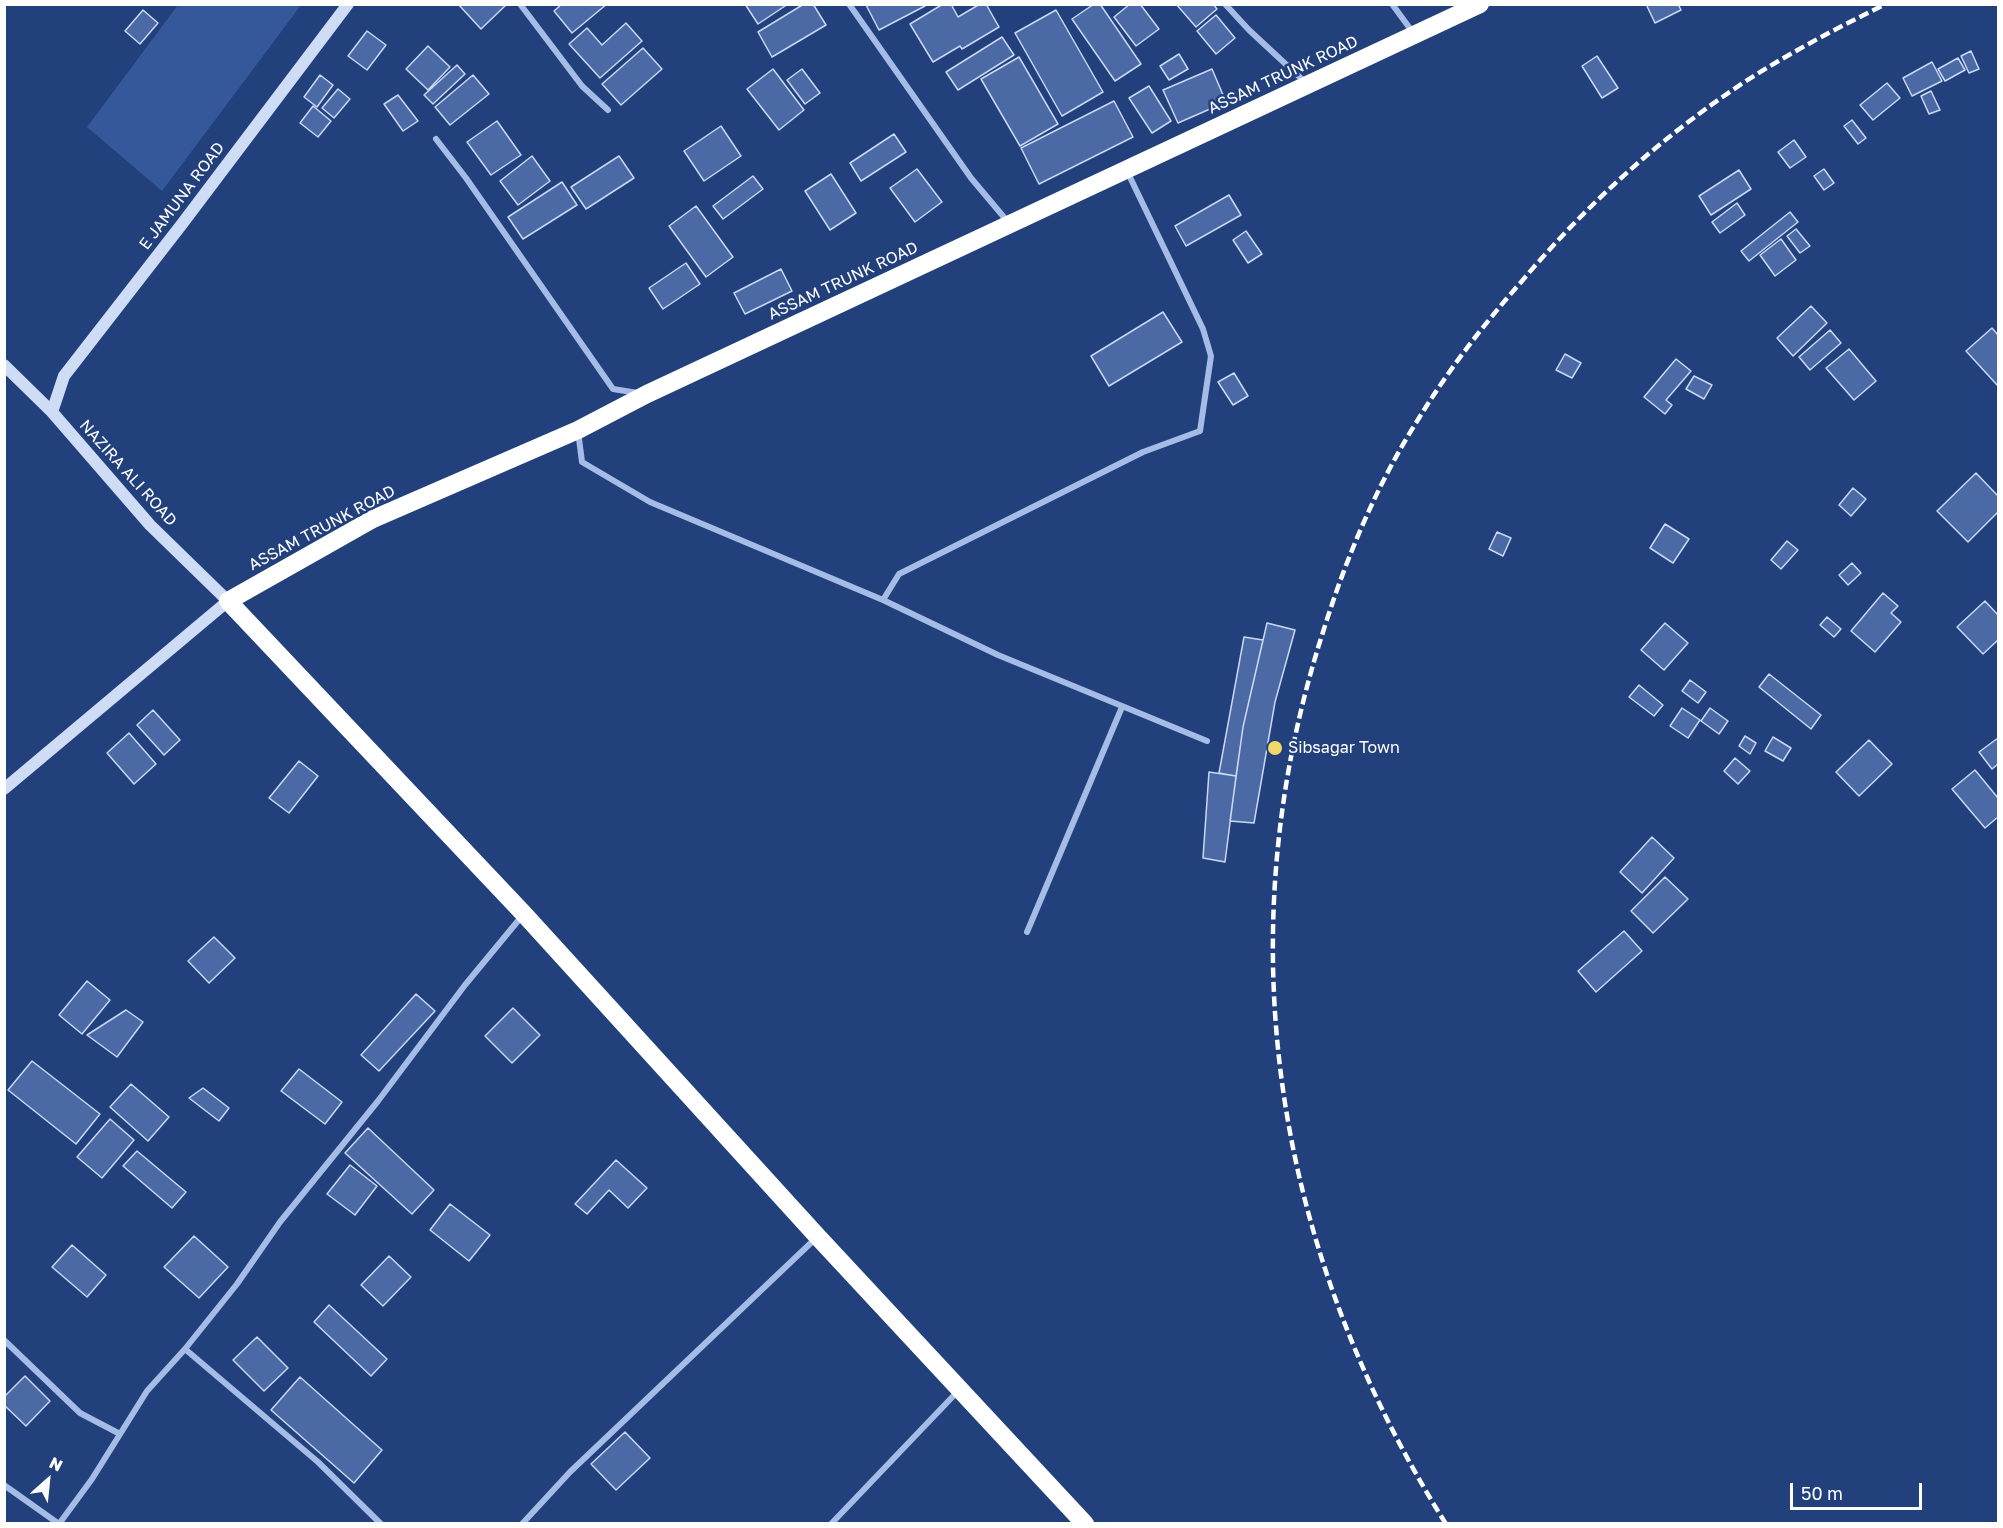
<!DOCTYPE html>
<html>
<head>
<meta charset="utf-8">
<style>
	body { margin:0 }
	#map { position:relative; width:2003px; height:1528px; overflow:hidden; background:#22407c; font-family:"Golos Text",sans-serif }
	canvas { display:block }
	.frame { position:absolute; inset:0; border:6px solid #fff; pointer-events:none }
	.north { position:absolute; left:18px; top:1450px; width:60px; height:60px; -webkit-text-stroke:4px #22407c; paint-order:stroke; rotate:27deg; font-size:16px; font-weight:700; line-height:24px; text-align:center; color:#fff }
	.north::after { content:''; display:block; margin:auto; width:21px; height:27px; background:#fff; clip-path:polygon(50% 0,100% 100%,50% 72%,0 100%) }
	.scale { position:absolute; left:1790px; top:1483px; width:132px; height:27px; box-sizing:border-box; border:3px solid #fff; border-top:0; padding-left:8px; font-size:18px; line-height:21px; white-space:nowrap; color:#fff; -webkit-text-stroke:4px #22407c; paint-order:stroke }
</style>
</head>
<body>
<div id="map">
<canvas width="2003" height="1528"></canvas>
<div class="frame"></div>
<div class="north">N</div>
<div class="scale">50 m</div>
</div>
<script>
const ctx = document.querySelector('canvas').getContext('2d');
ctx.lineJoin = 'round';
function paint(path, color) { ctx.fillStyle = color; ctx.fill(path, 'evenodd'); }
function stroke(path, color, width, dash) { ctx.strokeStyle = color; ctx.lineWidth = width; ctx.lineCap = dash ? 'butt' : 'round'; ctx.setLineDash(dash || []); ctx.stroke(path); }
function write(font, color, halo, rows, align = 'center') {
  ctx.font = font + ' "Golos Text",sans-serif'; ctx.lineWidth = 5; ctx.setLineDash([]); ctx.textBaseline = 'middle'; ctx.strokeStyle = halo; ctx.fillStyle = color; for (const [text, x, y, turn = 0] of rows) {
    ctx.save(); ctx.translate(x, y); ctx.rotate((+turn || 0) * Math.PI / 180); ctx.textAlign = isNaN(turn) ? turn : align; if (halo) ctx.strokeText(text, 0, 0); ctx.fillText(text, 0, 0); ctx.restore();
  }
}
const green = new Path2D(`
	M 178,5 L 301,5 L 162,191 L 87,127 Z`);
const building = new Path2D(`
	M 458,4 L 507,4 L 481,29 Z
	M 562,4 L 607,4 L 572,33 L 554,11 Z
	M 745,4 L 788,4 L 758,24 Z
	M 804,4 L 813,4 L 826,25 L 772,57 L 758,32 Z
	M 925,4 L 925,6 L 879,30 L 866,5 Z
	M 943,4 L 951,4 L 958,17 L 980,4 L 986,4 L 999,27 L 962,49 L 960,46 L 933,62 L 910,24 Z
	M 1094,4 L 1100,4 L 1141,64 L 1115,81 L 1072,19 Z
	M 1130,4 L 1140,4 L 1159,29 L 1136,46 L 1114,17 Z
	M 1176,4 L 1213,4 L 1217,9 L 1196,27 Z
	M 1646,4 L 1678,4 L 1681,10 L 1655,23 Z
	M 143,10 L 158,23 L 140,44 L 125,31 Z
	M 1056,10 L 1103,92 L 1062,116 L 1015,33 Z
	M 1216,15 L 1235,38 L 1216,54 L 1197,31 Z
	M 626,23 L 642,41 L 600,78 L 569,44 L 587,28 L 602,45 Z
	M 367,31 L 386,45 L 367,70 L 348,56 Z
	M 1002,37 L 1014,55 L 958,90 L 946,72 Z
	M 428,46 L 450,67 L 428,90 L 406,69 Z
	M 643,48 L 662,69 L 621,105 L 602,84 Z
	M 1971,51 L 1979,69 L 1969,73 L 1961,56 Z
	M 1179,54 L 1188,69 L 1169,80 L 1160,66 Z
	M 1597,56 L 1618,88 L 1602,98 L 1582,66 Z
	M 1019,57 L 1058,124 L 1020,146 L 981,79 Z
	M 1958,58 L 1965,70 L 1945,81 L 1938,69 Z
	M 1932,62 L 1942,81 L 1912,96 L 1903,78 Z
	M 457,65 L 465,74 L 433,104 L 424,95 Z
	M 773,69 L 804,110 L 779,130 L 747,89 Z
	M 802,69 L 820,93 L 805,104 L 787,80 Z
	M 1212,69 L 1226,102 L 1178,123 L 1163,90 Z
	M 320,75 L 333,85 L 317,107 L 304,97 Z
	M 473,75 L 489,94 L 450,125 L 435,107 Z
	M 1887,83 L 1900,98 L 1873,120 L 1860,105 Z
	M 1149,86 L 1171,121 L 1152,133 L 1129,98 Z
	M 338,89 L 350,99 L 334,118 L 322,108 Z
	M 1931,91 L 1940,110 L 1929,114 L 1921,96 Z
	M 398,95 L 418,121 L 403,131 L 384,104 Z
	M 1114,101 L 1133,137 L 1039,184 L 1021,148 Z
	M 313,106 L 331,121 L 318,137 L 300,123 Z
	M 1852,120 L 1866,138 L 1858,144 L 1844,126 Z
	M 497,121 L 521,155 L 491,175 L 467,142 Z
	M 721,126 L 741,156 L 704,181 L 684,151 Z
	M 894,134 L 906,152 L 861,181 L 850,163 Z
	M 1794,140 L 1806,157 L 1790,168 L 1778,152 Z
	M 532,156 L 550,181 L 518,205 L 500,181 Z
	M 619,156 L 634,178 L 586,209 L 571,187 Z
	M 917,169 L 942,202 L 915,222 L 890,188 Z
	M 1824,169 L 1834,183 L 1824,190 L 1814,176 Z
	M 1739,170 L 1751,189 L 1711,215 L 1699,196 Z
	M 831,174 L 856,213 L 830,230 L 805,191 Z
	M 753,176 L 763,189 L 723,219 L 713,206 Z
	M 562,182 L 577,205 L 523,239 L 508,217 Z
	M 1229,195 L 1241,215 L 1186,246 L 1175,226 Z
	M 1737,203 L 1745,215 L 1720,233 L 1712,222 Z
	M 696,206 L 733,257 L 706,277 L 669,226 Z
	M 1790,212 L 1798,222 L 1749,261 L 1741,251 Z
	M 1796,229 L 1810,246 L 1800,253 L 1787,236 Z
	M 1246,231 L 1262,254 L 1248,263 L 1233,240 Z
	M 1781,239 L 1796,260 L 1775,276 L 1760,255 Z
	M 686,263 L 700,284 L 663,309 L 649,288 Z
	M 781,269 L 792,291 L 745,314 L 734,293 Z
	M 1811,306 L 1827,323 L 1793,356 L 1777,338 Z
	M 1163,312 L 1182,342 L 1109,386 L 1091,356 Z
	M 1992,328 L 1998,335 L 1998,386 L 1966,351 Z
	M 1830,330 L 1841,343 L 1810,370 L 1799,357 Z
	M 1849,349 L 1876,381 L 1854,400 L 1826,368 Z
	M 1565,354 L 1581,363 L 1572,378 L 1556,370 Z
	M 1676,359 L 1691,371 L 1666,400 L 1672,405 L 1665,414 L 1644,397 Z
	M 1234,373 L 1248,396 L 1233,405 L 1218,382 Z
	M 1694,376 L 1712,385 L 1704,399 L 1686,389 Z
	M 1976,473 L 1998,496 L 1998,512 L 1968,542 L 1937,511 Z
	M 1853,488 L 1866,499 L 1851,516 L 1839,505 Z
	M 1665,524 L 1689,539 L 1673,563 L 1650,548 Z
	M 1497,532 L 1511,538 L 1503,556 L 1489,549 Z
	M 1787,541 L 1798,550 L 1781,569 L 1771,560 Z
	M 1852,563 L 1861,573 L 1848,585 L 1839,575 Z
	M 1883,593 L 1898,606 L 1891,613 L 1901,622 L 1875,652 L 1851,631 Z
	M 1985,601 L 1998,615 L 1998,640 L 1983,654 L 1957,627 Z
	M 1827,617 L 1841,629 L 1834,637 L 1820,625 Z
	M 1267,623 L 1295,630 L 1275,702 L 1254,823 L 1230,821 L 1243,727 Z
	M 1665,623 L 1688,643 L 1664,670 L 1641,650 Z
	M 1244,637 L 1263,640 L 1243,727 L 1236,776 L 1219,773 Z
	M 1769,674 L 1821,715 L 1811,729 L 1759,687 Z
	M 1690,680 L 1706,692 L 1698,703 L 1682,691 Z
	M 1639,685 L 1663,705 L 1654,716 L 1629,697 Z
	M 1682,708 L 1700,720 L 1688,738 L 1670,726 Z
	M 1710,708 L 1728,721 L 1719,734 L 1701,721 Z
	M 153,710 L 180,740 L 164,755 L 137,725 Z
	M 129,733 L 156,764 L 134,784 L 107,753 Z
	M 1745,736 L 1756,743 L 1750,754 L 1739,746 Z
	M 1773,737 L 1791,748 L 1783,761 L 1765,751 Z
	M 1998,738 L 1998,764 L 1992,769 L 1979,752 Z
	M 1869,740 L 1892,764 L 1859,796 L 1836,772 Z
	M 1735,758 L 1750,771 L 1738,784 L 1724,771 Z
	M 299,761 L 318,776 L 289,813 L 269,798 Z
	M 1975,770 L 1998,798 L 1998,817 L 1985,828 L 1952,789 Z
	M 1209,772 L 1236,776 L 1225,862 L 1203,858 Z
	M 1652,837 L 1674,858 L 1642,893 L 1620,872 Z
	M 1665,877 L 1688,899 L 1653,933 L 1631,911 Z
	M 1624,931 L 1642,951 L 1596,992 L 1578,971 Z
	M 214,937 L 235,958 L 209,983 L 188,961 Z
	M 87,981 L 110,1000 L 82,1034 L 59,1015 Z
	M 416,994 L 435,1011 L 379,1071 L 361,1055 Z
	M 513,1008 L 540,1035 L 512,1063 L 485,1036 Z
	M 126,1010 L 143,1022 L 117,1057 L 87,1035 Z
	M 32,1061 L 100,1114 L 76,1144 L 8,1090 Z
	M 299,1069 L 342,1102 L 325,1124 L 281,1091 Z
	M 131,1084 L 169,1117 L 148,1141 L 110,1107 Z
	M 203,1088 L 229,1108 L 219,1121 L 189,1098 Z
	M 110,1119 L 134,1140 L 102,1178 L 77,1157 Z
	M 368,1128 L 434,1190 L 412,1214 L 345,1153 Z
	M 137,1151 L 186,1192 L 172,1208 L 123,1166 Z
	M 616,1160 L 647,1188 L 628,1208 L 609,1190 L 587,1214 L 575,1204 Z
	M 350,1165 L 377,1186 L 355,1215 L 327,1194 Z
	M 450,1204 L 490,1235 L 469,1261 L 430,1230 Z
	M 194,1236 L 228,1267 L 199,1298 L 164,1267 Z
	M 72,1245 L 106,1275 L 87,1297 L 52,1267 Z
	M 389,1256 L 411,1277 L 383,1306 L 361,1285 Z
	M 329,1305 L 387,1359 L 371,1376 L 314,1322 Z
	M 257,1337 L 288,1368 L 264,1391 L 233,1360 Z
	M 25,1376 L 50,1401 L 26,1426 L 4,1405 L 4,1397 Z
	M 300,1377 L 382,1450 L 354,1483 L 271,1410 Z
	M 625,1432 L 650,1458 L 616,1490 L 591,1464 Z`);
const street = new Path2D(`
	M 520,4 L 582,86 L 608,110
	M 849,4 L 971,178 L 1008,222
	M 1225,4 L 1249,30 L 1306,83
	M 1392,4 L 1414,34
	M 436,139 L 466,178 L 613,389 L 638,393
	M 578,431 L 582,462 L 650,502 L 883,600 L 998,655 L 1207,741
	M 883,600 L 899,574 L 1143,452 L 1200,431 L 1211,356 L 1203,329 L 1127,171
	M 1027,932 L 1122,707
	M 4,1340 L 80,1413 L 120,1434
	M 185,1349 L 318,1462 L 381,1524
	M 4,1485 L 59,1524
	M 59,1524 L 92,1479 L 147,1391 L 185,1349 L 237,1284 L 280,1222 L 378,1101 L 465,985 L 522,916
	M 522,1524 L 570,1472 L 815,1239
	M 831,1524 L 959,1390`);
const secondary = new Path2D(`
	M 4,365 L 52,412 L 150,525 L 228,601 L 4,789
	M 52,412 L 64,376 L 182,224 L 348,4`);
const highway = new Path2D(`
	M 1085,1524 L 818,1237 L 524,914 L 228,601 L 373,519 L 578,430 L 647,394 L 1480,4`);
const rail = new Path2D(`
	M 1446,1524 C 1275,1252 1224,940 1323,632 C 1346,558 1377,484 1419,418 C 1449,369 1484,324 1522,281 C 1586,205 1660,138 1743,83 C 1789,53 1837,28 1886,4`);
const markers = [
	[1275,748,8,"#f1d868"]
];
const streetNames = [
	["ASSAM TRUNK ROAD",1283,75,-25],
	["E JAMUNA ROAD",182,196,-53],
	["ASSAM TRUNK ROAD",843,281,-25],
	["NAZIRA ALI ROAD",128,473,48],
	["ASSAM TRUNK ROAD",322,528,-28]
];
const poiNames = [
	["Sibsagar Town",1288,748]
];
paint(green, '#35589a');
paint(building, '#4b69a5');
stroke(building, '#c9d8f4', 1.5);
stroke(street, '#a5bce6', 6);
stroke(secondary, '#cfdcf5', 12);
stroke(highway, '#fff', 18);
stroke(rail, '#fff', 4.5, [10, 4.5]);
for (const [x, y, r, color] of markers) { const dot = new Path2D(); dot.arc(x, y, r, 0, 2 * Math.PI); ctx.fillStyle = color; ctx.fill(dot); stroke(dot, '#22407c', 2); }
write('16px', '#fff', '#22407c', streetNames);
write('16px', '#fff', '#22407c', poiNames, 'left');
</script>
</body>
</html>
